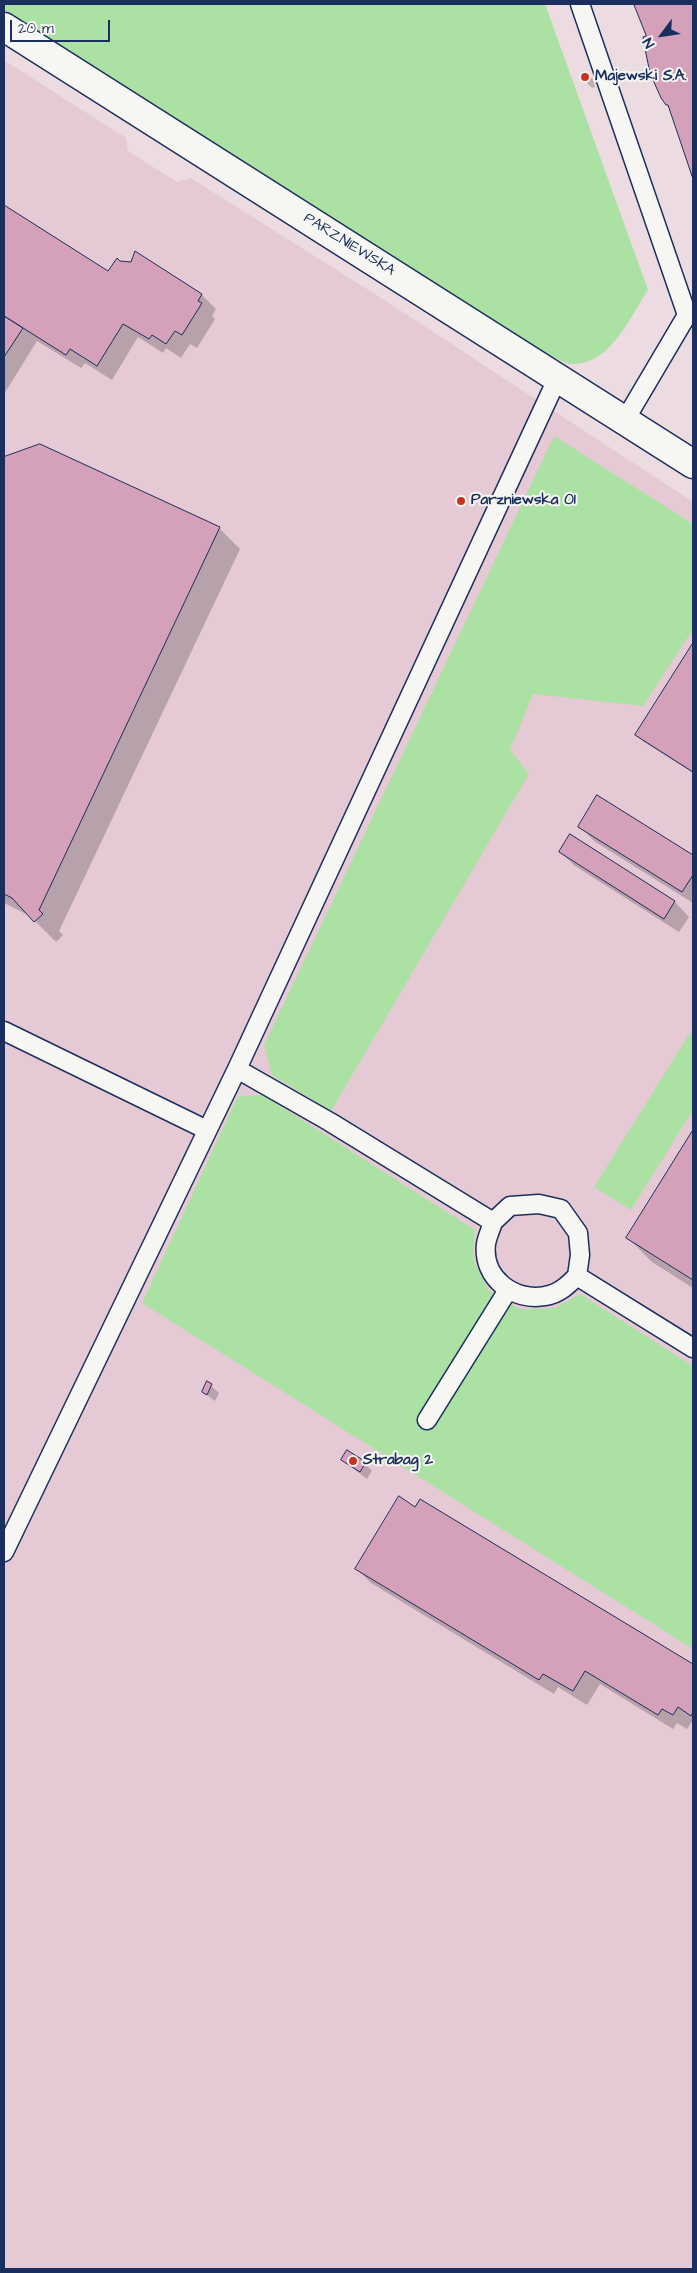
<!DOCTYPE html>
<html>
<head>
<meta charset="utf-8">
<style>
	body { margin:0 }
	#map { position:relative; width:697px; height:2273px; overflow:hidden; background:#ecdce1; font-family:"Architects Daughter",sans-serif }
	canvas { display:block }
	.frame { position:absolute; inset:0; border:5px solid #1b2f5e; pointer-events:none }
	.north { position:absolute; left:637px; top:10px; width:50px; height:50px; -webkit-text-stroke:4px #f6f6f2; paint-order:stroke; rotate:239deg; font-size:14px; font-weight:700; line-height:20px; text-align:center; color:#1b2f5e }
	.north::after { content:''; display:block; margin:auto; width:18px; height:22px; background:#1b2f5e; clip-path:polygon(50% 0,100% 100%,50% 72%,0 100%) }
	.scale { position:absolute; left:10px; top:20px; width:100px; height:22px; box-sizing:border-box; border:2px solid #1b2f5e; border-top:0; padding-left:6px; font-size:15px; line-height:18px; white-space:nowrap; color:#1b2f5e; -webkit-text-stroke:4px #f6f6f2; paint-order:stroke }
</style>
</head>
<body>
<div id="map">
<canvas width="697" height="2273"></canvas>
<div class="frame"></div>
<div class="north">N</div>
<div class="scale">20 m</div>
</div>
<script>
const ctx = document.querySelector('canvas').getContext('2d');
ctx.lineJoin = 'round';
function paint(path, color) { ctx.fillStyle = color; ctx.fill(path, 'evenodd'); }
function stroke(path, color, width, dash) { ctx.strokeStyle = color; ctx.lineWidth = width; ctx.lineCap = dash ? 'butt' : 'round'; ctx.setLineDash(dash || []); ctx.stroke(path); }
function write(font, color, halo, rows, align = 'center') {
  ctx.font = font + ' "Architects Daughter",sans-serif'; ctx.lineWidth = 4; ctx.setLineDash([]); ctx.textBaseline = 'middle'; ctx.strokeStyle = halo; ctx.fillStyle = color; for (const [text, x, y, turn = 0] of rows) {
    ctx.save(); ctx.translate(x, y); ctx.rotate((+turn || 0) * Math.PI / 180); ctx.textAlign = isNaN(turn) ? turn : align; if (halo) ctx.strokeText(text, 0, 0); ctx.fillText(text, 0, 0); ctx.restore();
  }
}
const built = new Path2D(`
	M 4,60 L 126,138 L 128,151 L 139,158 L 177,182 L 191,178 L 386,301 L 693,502 L 693,2269 L 4,2269 Z`);
const green = new Path2D(`
	M 4,4 L 545,4 L 648,290 C 630,317 611,364 573,364 C 565,364 555,357 547,354 L 4,10 Z
	M 554,436 L 693,524 L 693,629 L 643,706 L 533,694 L 510,750 L 529,774 L 331,1111 L 272,1075 L 264,1045 Z
	M 693,1028 L 693,1110 L 631,1210 L 594,1187 Z
	M 263,1095 L 475,1230 L 473,1259 L 488,1290 L 520,1309 L 555,1308 L 580,1294 L 693,1366 L 693,1649 L 142,1303 L 238,1096 Z`);
const shadow = new Path2D(`
	M 636,4 L 693,4 L 693,174 L 671,108 L 667,104 Z
	M 585,72 L 593,79 L 595,87 L 592,88 L 585,81 L 582,74 Z
	M 4,207 L 109,273 L 120,262 L 131,263 L 136,253 L 202,295 L 216,309 L 212,316 L 215,319 L 197,348 L 190,344 L 181,358 L 166,348 L 163,353 L 138,337 L 112,380 L 85,363 L 81,368 L 37,341 L 4,394 Z
	M 40,446 L 219,528 L 240,549 L 59,931 L 63,935 L 56,942 L 30,916 L 4,903 L 4,459 Z
	M 693,645 L 693,773 L 644,742 L 636,735 Z
	M 598,797 L 693,857 L 693,903 L 594,841 L 580,826 Z
	M 571,836 L 675,902 L 689,917 L 679,932 L 575,866 L 560,852 Z
	M 693,1132 L 693,1288 L 652,1262 L 627,1237 Z
	M 208,1383 L 219,1393 L 215,1401 L 203,1392 Z
	M 342,1460 L 365,1463 L 372,1471 L 367,1479 Z
	M 421,1501 L 693,1666 L 693,1720 L 687,1729 L 677,1723 L 673,1729 L 600,1684 L 587,1705 L 558,1687 L 554,1694 L 371,1583 L 357,1569 L 416,1508 Z`);
const building = new Path2D(`
	M 634,4 L 693,4 L 693,179 L 668,105 L 666,105 L 661,98 L 650,73 L 644,44 L 643,37 L 646,36 Z
	M 4,205 L 108,271 L 117,258 L 120,261 L 131,262 L 135,251 L 202,294 L 198,301 L 202,303 L 182,335 L 175,331 L 166,344 L 152,335 L 149,339 L 123,324 L 97,366 L 70,349 L 66,355 L 4,316 Z
	M 4,316 L 23,328 L 4,357 Z
	M 40,444 L 220,527 L 39,910 L 43,914 L 34,922 L 12,898 L 4,894 L 4,457 Z
	M 693,643 L 693,772 L 635,735 Z
	M 597,795 L 693,855 L 693,875 L 682,892 L 578,827 Z
	M 570,834 L 675,901 L 664,919 L 559,852 Z
	M 693,1130 L 693,1280 L 626,1238 Z
	M 207,1381 L 212,1384 L 207,1395 L 202,1392 Z
	M 347,1450 L 366,1462 L 360,1472 L 341,1460 Z
	M 399,1496 L 415,1507 L 420,1499 L 693,1664 L 693,1712 L 691,1716 L 678,1707 L 673,1715 L 662,1709 L 658,1715 L 585,1671 L 573,1691 L 543,1674 L 539,1680 L 355,1569 Z`);
const lane = new Path2D(`
	M 580,4 L 687,315
	M 625,420 L 687,315 L 693,313
	M 4,1031 L 207,1130
	M 237,1069 L 330,1122 L 493,1222 L 510,1206 L 539,1204 L 561,1209 L 578,1233 L 580,1255 L 577,1276 L 693,1348
	M 493,1222 C 491,1229 487,1237 486,1244 C 482,1278 514,1302 545,1296 C 559,1294 568,1285 577,1276
	M 427,1420 L 508,1290
	M 4,1552 L 237,1069 L 558,377`);
const street = new Path2D(`
	M 4,27 L 693,464`);
const markers = [
	[585,77,5,"#c8321e"],
	[461,501,5,"#c8321e"],
	[353,1461,5,"#c8321e"]
];
const poiNames = [
	["Majewski S.A.",595,77],
	["Parzniewska 01",471,501],
	["Strabag 2",363,1461]
];
const streetNames = [
	["PARZNIEWSKA",349,245,32]
];
paint(built, '#e5cad5');
paint(green, '#ace1a4');
paint(shadow, '#0003');
paint(building, '#d4a0ba');
stroke(building, '#1b2f5e', 1);
stroke(lane, '#1b2f5e', 21);
stroke(street, '#1b2f5e', 31);
stroke(lane, '#f6f6f2', 18);
stroke(street, '#f6f6f2', 28);
for (const [x, y, r, color] of markers) { const dot = new Path2D(); dot.arc(x, y, r, 0, 2 * Math.PI); ctx.fillStyle = color; ctx.fill(dot); stroke(dot, '#f6f6f2', 2); }
write('bold 15px', '#1b2f5e', '#f6f6f2', poiNames, 'left');
write('15px', '#1b2f5e', '#f6f6f2', streetNames);
</script>
</body>
</html>
